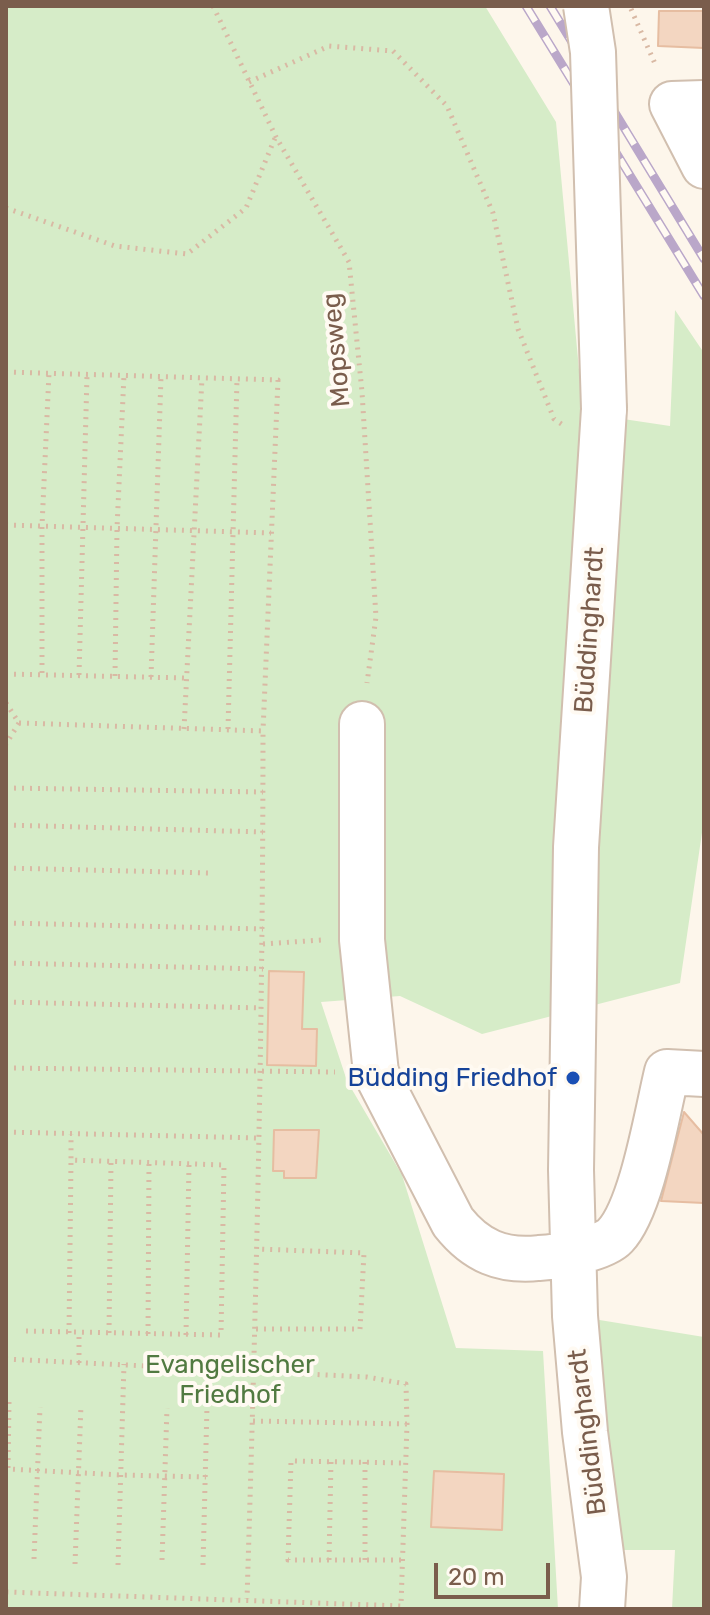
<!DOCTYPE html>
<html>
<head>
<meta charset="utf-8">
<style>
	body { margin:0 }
	#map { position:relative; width:710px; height:1615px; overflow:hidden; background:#fdf6eb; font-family:Rubik,sans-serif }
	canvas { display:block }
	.frame { position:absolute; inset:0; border:8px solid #7a5d4c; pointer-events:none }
	.scale { position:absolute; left:434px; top:1563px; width:116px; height:36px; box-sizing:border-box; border:4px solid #7a5d4c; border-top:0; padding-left:10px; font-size:24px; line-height:28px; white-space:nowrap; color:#7a5d4c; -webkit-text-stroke:6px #fffaf2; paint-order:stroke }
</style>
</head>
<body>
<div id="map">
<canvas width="710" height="1615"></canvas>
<div class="frame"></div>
<div class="scale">20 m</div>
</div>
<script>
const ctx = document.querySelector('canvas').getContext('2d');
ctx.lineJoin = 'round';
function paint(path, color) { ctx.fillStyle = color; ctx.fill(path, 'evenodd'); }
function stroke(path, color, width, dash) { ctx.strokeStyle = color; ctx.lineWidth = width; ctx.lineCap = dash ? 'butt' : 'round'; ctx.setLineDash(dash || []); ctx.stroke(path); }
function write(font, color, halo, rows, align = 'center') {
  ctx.font = font + ' Rubik,sans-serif'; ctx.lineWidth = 8; ctx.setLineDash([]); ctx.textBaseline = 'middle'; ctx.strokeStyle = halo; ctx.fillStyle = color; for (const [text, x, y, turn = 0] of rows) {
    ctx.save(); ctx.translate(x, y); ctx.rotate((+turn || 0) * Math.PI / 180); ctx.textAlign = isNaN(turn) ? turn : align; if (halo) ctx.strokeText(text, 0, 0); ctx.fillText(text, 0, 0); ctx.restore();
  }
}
const green = new Path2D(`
	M 6,6 L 485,6 L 556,122 L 583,413 L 670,426 L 675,310 L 704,353 L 704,819 L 680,983 L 482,1034 L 400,996 L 321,1002 L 347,1081 L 402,1175 L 456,1348 L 543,1351 L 558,1609 L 6,1608 Z
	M 575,1316 L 704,1337 L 704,1609 L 672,1609 L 675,1550 L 602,1550 Z`);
const building = new Path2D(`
	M 659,11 L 704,11 L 704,48 L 658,46 Z
	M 269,971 L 304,972 L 302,1029 L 317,1029 L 316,1066 L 267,1065 Z
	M 684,1112 L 704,1135 L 704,1203 L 661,1201 Z
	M 274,1130 L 319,1130 L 316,1178 L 284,1178 L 284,1171 L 273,1171 Z
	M 434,1471 L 504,1474 L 502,1530 L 431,1527 Z`);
const path = new Path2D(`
	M 213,6 L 276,137 L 349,262 L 362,392 L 376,617 L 367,683
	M 631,9 L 656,66
	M 249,82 L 329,46 L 393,51 L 447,106 L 493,213 L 518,329 L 554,419 L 563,425
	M 6,208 L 115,246 L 187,254 L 246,208 L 275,138
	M 6,372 L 278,380 L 263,731
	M 6,525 L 271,533
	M 42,673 L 42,526 L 49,373
	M 6,674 L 185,678
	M 79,675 L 87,375
	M 115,676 L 117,528 L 124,375
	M 151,677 L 161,377
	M 6,703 L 19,723 L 6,744
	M 19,723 L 263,731 C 263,1020 256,1310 247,1599
	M 184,729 L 202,378
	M 228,729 L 237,379
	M 6,788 L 263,792
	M 6,825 L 263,832
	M 6,868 L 211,873
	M 6,923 L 263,929
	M 263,944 L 322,940
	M 6,963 L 263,969
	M 6,1002 L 262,1008
	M 6,1068 L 335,1072
	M 6,1132 L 259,1138
	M 256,1329 L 360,1329 L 364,1253 L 257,1249
	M 26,1331 L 221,1335 L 224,1165 L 71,1160 L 71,1134
	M 69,1333 L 71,1160
	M 109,1333 L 111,1162
	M 148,1334 L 149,1163
	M 186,1335 L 189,1164
	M 6,1359 L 367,1377 L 406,1384 L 407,1424 L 401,1606 L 6,1592
	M 79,1363 L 79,1333
	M 9,1402 L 8,1469 L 121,1475 L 206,1477
	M 253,1421 L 407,1424
	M 365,1462 L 365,1560
	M 34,1559 L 40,1407
	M 162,1560 L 167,1408
	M 329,1560 L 331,1461
	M 401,1560 L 288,1560 L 291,1461 L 405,1463
	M 75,1564 L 81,1405
	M 118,1565 L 124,1364
	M 203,1565 L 207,1406`);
const minor = new Path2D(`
	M 704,103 L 672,104 L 704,166
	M 362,724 L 362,940 L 376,1073 L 453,1222 C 476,1251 502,1262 539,1258 C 557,1257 603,1249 615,1236 C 642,1208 657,1113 667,1072 L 704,1074
	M 602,1609 L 604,1577 L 585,1432 L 575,1316 L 571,1170 L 576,847 L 604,409`);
const rail = new Path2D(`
	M 526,6 L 704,296
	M 550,6 L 704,259`);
const minorBridge = new Path2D(`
	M 586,6 L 593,52 L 604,409`);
const markers = [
	[573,1078,8,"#1a4fb4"]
];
const streetNames = [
	["Mopsweg",337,350,-95],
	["Büddinghardt",590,630,-86],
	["Büddinghardt",588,1432,-97]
];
const transitNames = [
	["Büdding Friedhof",557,1078]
];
const parkNames = [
	["Evangelischer",230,1365],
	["Friedhof",230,1395]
];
paint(green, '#d6ecc8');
paint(building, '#f3d6c1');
stroke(building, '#e6bda1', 2);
stroke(minor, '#d1bfaf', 48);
stroke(path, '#d9b9a4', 5, [2, 6]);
stroke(minor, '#fff', 44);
stroke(rail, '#baa7c9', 9);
stroke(rail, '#fffaf2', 6, [18]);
stroke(minorBridge, '#d1bfaf', 48, []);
stroke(minorBridge, '#fff', 44);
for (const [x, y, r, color] of markers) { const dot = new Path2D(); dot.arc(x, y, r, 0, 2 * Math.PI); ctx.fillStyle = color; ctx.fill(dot); stroke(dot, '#fffaf2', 3); }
write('26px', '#7a5d4c', '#fffaf2', streetNames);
write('26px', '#164399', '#fffaf2', transitNames, 'right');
write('26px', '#517a41', '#fffaf2', parkNames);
</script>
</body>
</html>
